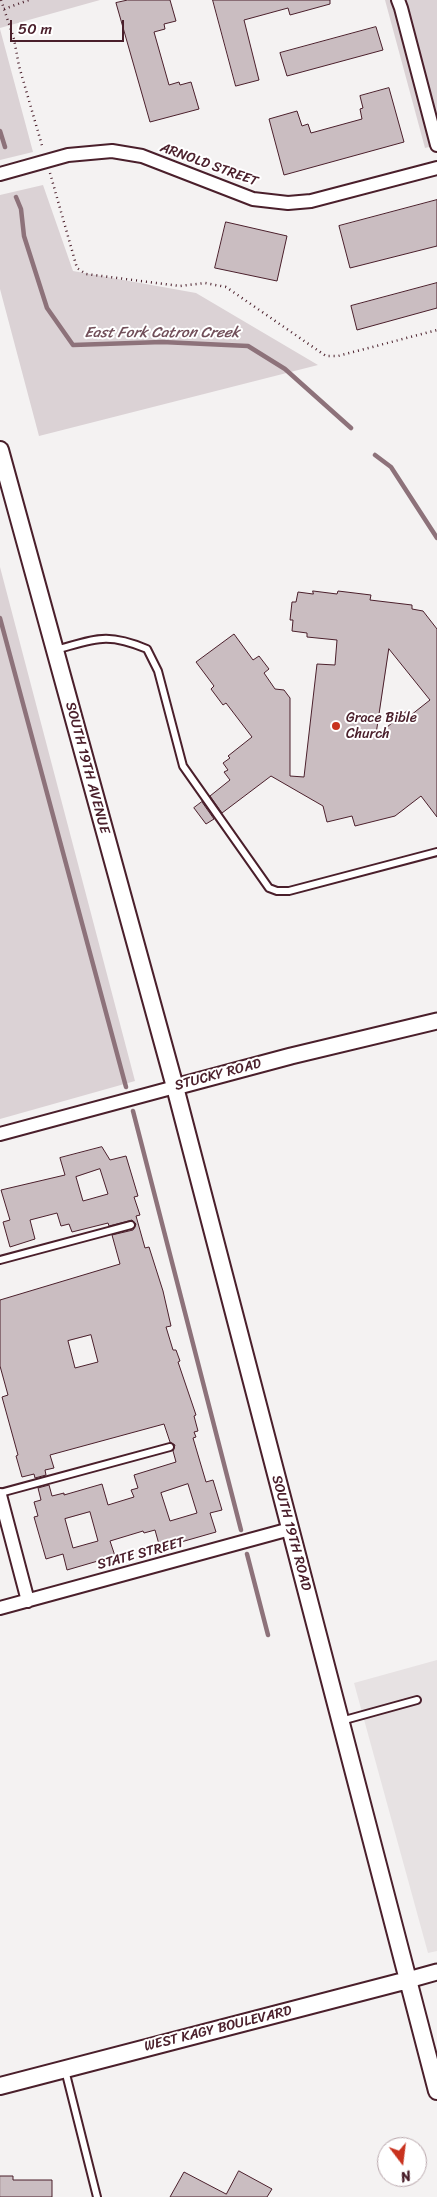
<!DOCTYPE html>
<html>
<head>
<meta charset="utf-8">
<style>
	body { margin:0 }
	#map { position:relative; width:437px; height:2197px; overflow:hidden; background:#f4f2f2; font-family:Sriracha,sans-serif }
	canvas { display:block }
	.north { position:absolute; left:377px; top:2137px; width:50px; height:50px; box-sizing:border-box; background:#fff; border:1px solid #b7a5aa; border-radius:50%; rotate:165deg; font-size:14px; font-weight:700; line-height:20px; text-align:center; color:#4a1f2b }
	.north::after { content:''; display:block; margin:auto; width:18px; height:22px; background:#c8321e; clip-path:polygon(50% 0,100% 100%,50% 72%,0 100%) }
	.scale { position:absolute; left:10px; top:20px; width:114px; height:22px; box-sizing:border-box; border:2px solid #4a1f2b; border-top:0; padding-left:6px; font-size:15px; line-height:18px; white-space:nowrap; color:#4a1f2b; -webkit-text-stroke:4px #fff; paint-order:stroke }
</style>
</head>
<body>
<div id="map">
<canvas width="437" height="2197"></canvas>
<div class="north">N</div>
<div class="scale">50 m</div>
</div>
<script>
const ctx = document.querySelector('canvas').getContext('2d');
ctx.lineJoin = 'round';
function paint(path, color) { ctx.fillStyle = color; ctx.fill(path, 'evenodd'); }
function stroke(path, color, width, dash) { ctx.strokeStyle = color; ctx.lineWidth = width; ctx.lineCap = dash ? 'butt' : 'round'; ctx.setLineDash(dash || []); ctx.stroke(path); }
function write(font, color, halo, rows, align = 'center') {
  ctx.font = font + ' Sriracha,sans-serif'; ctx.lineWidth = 4; ctx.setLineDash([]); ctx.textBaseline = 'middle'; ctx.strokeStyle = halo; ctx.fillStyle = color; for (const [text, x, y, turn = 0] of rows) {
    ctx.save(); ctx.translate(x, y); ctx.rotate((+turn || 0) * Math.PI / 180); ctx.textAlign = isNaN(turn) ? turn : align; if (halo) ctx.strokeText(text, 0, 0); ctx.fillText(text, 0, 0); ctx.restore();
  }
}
const built = new Path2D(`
	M 437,1660 L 437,1951 L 428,1953 L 354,1683 Z`);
const green = new Path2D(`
	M 0,0 L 100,0 L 0,28 Z
	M 385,0 L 437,0 L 437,145 L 425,148 Z
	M 0,29 L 33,152 L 0,160 Z
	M 43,185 L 73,271 L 196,293 L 318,365 L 39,436 L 0,289 L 0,195 Z
	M 0,567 L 135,1081 L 0,1119 Z`);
const stream = new Path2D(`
	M 0,131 L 5,147
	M 16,197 L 21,209 L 24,236 L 47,308 L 73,345 L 162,342 L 248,346 L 285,369 L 351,428
	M 375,455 L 391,467 L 437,538
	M 0,618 L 126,1087
	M 133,1111 L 241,1530
	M 247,1554 L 268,1635`);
const building = new Path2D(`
	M 128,0 L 170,0 L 176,21 L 164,24 L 165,29 L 154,32 L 169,85 L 179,82 L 180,85 L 191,82 L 199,109 L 150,122 L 116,3 Z
	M 213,0 L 330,0 L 330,4 L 290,15 L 288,8 L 244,20 L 259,80 L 236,86 Z
	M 376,27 L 383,50 L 287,76 L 280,53 Z
	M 389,88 L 404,142 L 284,175 L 269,119 L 297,111 L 302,126 L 308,124 L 311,133 L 362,119 L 360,109 L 363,108 L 360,96 Z
	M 437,200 L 437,246 L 350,268 L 339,226 Z
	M 226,222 L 287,236 L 277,281 L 215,268 Z
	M 437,283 L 437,308 L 357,330 L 351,306 Z
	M 313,591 L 337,594 L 338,591 L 371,595 L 370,600 L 412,605 L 412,609 L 423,611 L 437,629 L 437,817 L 421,796 L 395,816 L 355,826 L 352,816 L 327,822 L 323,806 L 271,776 L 222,813 L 210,796 L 230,780 L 224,772 L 228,770 L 223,763 L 230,758 L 228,756 L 252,737 L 226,703 L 223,705 L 211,689 L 214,686 L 196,662 L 234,634 L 253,660 L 259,656 L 269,669 L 264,673 L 275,689 L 284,690 L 290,698 L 290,776 L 304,777 L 317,664 L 335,665 L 337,640 L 307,637 L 307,633 L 292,631 L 293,620 L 290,620 L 292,602 L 296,602 L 298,592 L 313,594 ZM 389,649 L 430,700 L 411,715 L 408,710 L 376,736 Z
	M 202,802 L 214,819 L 206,824 L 194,808 Z
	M 102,1147 L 110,1160 L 126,1156 L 138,1196 L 134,1197 L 140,1215 L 136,1216 L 145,1248 L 149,1247 L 163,1291 L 171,1326 L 166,1327 L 173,1350 L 176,1350 L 180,1361 L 178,1362 L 196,1415 L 194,1416 L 198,1431 L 194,1432 L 196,1437 L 193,1438 L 206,1482 L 213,1480 L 222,1510 L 210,1513 L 216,1532 L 160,1548 L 155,1530 L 144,1533 L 143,1531 L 110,1541 L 115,1556 L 67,1570 L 63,1554 L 46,1559 L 34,1517 L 38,1516 L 34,1502 L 41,1500 L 38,1488 L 49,1485 L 52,1496 L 64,1493 L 64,1495 L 102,1484 L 108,1505 L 134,1497 L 131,1490 L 138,1488 L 134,1475 L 176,1462 L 173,1451 L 175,1445 L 170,1442 L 164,1424 L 50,1455 L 54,1468 L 45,1470 L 46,1475 L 35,1478 L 34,1474 L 22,1477 L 16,1456 L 18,1455 L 2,1397 L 8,1395 L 0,1366 L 0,1300 L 120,1264 L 112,1235 L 133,1230 L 136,1224 L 132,1220 L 109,1226 L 108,1223 L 72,1232 L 69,1224 L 61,1226 L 57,1213 L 30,1220 L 35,1239 L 10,1247 L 3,1222 L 10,1220 L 1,1190 L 65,1175 L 60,1158 ZM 100,1169 L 108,1194 L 83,1201 L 76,1177 ZM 91,1335 L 98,1362 L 75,1368 L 68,1341 ZM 188,1484 L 197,1513 L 170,1521 L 161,1493 ZM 90,1512 L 98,1541 L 73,1548 L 65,1519 Z
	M 239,2171 L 272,2189 L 267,2197 L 170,2197 L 184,2172 L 226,2194 Z
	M 0,2176 L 13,2176 L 13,2180 L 52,2180 L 52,2197 L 0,2197 Z`);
const path = new Path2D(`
	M 1,0 L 14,39 L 19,66 L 43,149
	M 4,9 L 29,0
	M 50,173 L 77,268 L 86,274 L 180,286 L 205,283 L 226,287 L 326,356 L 338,356 L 437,330`);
const service = new Path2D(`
	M 55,650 C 96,639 106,632 147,649 L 158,671 L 183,766 L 269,888 L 277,891 L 289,891 L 437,852
	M 0,1260 L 131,1225
	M 0,1493 L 170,1447
	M 341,1721 L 417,1700
	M 65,2070 L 97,2197`);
const minor = new Path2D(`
	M 398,0 L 401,8 L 437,145
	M 0,174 L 68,155 L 112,151 L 142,156 L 253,199 L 288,203 L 311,201 L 437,168
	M 0,1134 L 175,1087
	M 0,1495 L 28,1601
	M 0,1608 L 290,1529`);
const tertiary = new Path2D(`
	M 175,1087 L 291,1056 L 437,1021
	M 408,1980 L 437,1972`);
const secondary = new Path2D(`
	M 0,450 L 175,1087 L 437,2091
	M 0,2086 L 408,1980`);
const markers = [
	[336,726,5,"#c8321e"]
];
const streetNames = [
	["ARNOLD STREET",209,165,20],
	["SOUTH 19TH AVENUE",87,768,75],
	["STUCKY ROAD",218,1075,-15],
	["SOUTH 19TH ROAD",291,1533,75],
	["STATE STREET",141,1554,-15],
	["WEST KAGY BOULEVARD",218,2029,-14]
];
const poiNames = [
	["Grace Bible",346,718],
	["Church",346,734]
];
const waterNames = [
	["East Fork Catron Creek",162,333]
];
paint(built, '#e7e2e3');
paint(green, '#dbd2d5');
stroke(stream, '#8d727a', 4.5);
paint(building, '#cabdc1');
stroke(building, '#4a1f2b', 1);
stroke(service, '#4a1f2b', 10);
stroke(minor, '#4a1f2b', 16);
stroke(tertiary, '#4a1f2b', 19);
stroke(secondary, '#4a1f2b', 20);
stroke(path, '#4a1f2b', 2.5, [1, 4]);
stroke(service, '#fff', 6);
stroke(minor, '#fff', 12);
stroke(tertiary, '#fff', 15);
stroke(secondary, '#fff', 16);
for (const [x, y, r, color] of markers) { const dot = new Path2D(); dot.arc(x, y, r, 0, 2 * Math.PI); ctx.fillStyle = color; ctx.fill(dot); stroke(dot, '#fff', 2); }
write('14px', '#4a1f2b', '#fff', streetNames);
write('14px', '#4a1f2b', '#fff', poiNames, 'left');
write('italic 15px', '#714f59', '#fff', waterNames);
</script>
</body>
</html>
